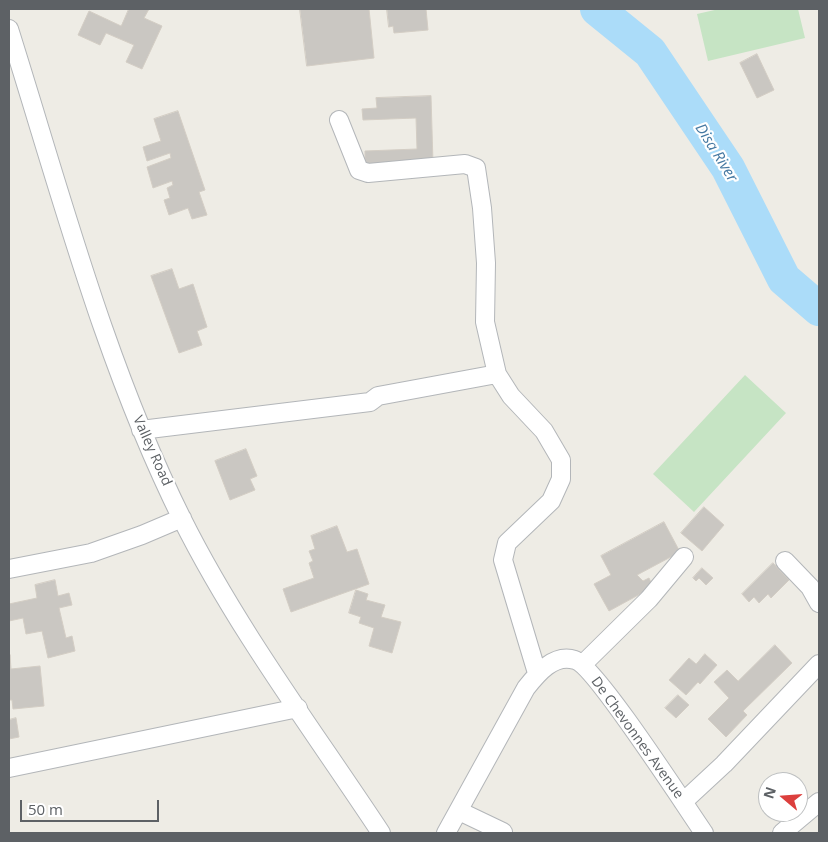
<!DOCTYPE html>
<html>
<head>
<meta charset="utf-8">
<style>
	body { margin:0 }
	#map { position:relative; width:828px; height:842px; overflow:hidden; background:#eeece5; font-family:"Open Sans",sans-serif }
	canvas { display:block }
	.frame { position:absolute; inset:0; border:10px solid #5d6165; pointer-events:none }
	.north { position:absolute; left:758px; top:772px; width:50px; height:50px; box-sizing:border-box; background:#fff; border:1px solid #bec0c1; border-radius:50%; rotate:288deg; font-size:14px; font-weight:700; line-height:20px; text-align:center; color:#5d6165 }
	.north::after { content:''; display:block; margin:auto; width:18px; height:22px; background:#dc3f3d; clip-path:polygon(50% 0,100% 100%,50% 72%,0 100%) }
	.scale { position:absolute; left:20px; top:800px; width:139px; height:22px; box-sizing:border-box; border:2px solid #5d6165; border-top:0; padding-left:6px; font-size:15px; line-height:18px; white-space:nowrap; color:#5d6165; -webkit-text-stroke:4px #fff; paint-order:stroke }
</style>
</head>
<body>
<div id="map">
<canvas width="828" height="842"></canvas>
<div class="frame"></div>
<div class="north">N</div>
<div class="scale">50 m</div>
</div>
<script>
const ctx = document.querySelector('canvas').getContext('2d');
ctx.lineJoin = 'round';
function paint(path, color) { ctx.fillStyle = color; ctx.fill(path, 'evenodd'); }
function stroke(path, color, width, dash) { ctx.strokeStyle = color; ctx.lineWidth = width; ctx.lineCap = dash ? 'butt' : 'round'; ctx.setLineDash(dash || []); ctx.stroke(path); }
function write(font, color, halo, rows, align = 'center') {
  ctx.font = font + ' "Open Sans",sans-serif'; ctx.lineWidth = 4.5; ctx.setLineDash([]); ctx.textBaseline = 'middle'; ctx.strokeStyle = halo; ctx.fillStyle = color; for (const [text, x, y, turn = 0] of rows) {
    ctx.save(); ctx.translate(x, y); ctx.rotate((+turn || 0) * Math.PI / 180); ctx.textAlign = isNaN(turn) ? turn : align; if (halo) ctx.strokeText(text, 0, 0); ctx.fillText(text, 0, 0); ctx.restore();
  }
}
const green = new Path2D(`
	M 719,9 L 798,9 L 805,38 L 708,61 L 697,14 Z
	M 745,375 L 786,413 L 694,512 L 653,474 Z`);
const river = new Path2D(`
	M 597,9 L 650,52 L 728,168 L 784,279 L 819,309`);
const building = new Path2D(`
	M 129,9 L 149,9 L 144,18 L 162,26 L 142,69 L 126,62 L 134,45 L 106,33 L 100,45 L 78,35 L 89,11 L 121,26 Z
	M 300,9 L 369,9 L 374,58 L 307,66 Z
	M 387,9 L 426,9 L 428,30 L 394,33 L 393,26 L 389,27 Z
	M 757,54 L 774,90 L 757,98 L 740,63 Z
	M 431,96 L 433,163 L 365,166 L 365,151 L 417,149 L 416,118 L 363,120 L 362,109 L 377,108 L 376,98 Z
	M 178,111 L 205,190 L 199,192 L 207,215 L 192,219 L 188,208 L 169,215 L 164,200 L 170,198 L 167,188 L 173,185 L 172,181 L 153,188 L 147,167 L 171,158 L 170,153 L 147,161 L 143,147 L 161,141 L 154,119 Z
	M 172,269 L 179,289 L 193,284 L 207,327 L 197,331 L 202,345 L 179,353 L 151,276 Z
	M 246,449 L 257,476 L 250,479 L 255,490 L 230,500 L 215,461 Z
	M 704,507 L 724,525 L 702,551 L 681,533 Z
	M 664,522 L 680,552 L 637,575 L 643,581 L 649,578 L 653,587 L 609,611 L 594,584 L 611,575 L 601,556 Z
	M 337,526 L 347,552 L 357,549 L 369,584 L 291,612 L 283,589 L 314,578 L 309,563 L 313,561 L 309,551 L 315,549 L 311,536 Z
	M 773,563 L 789,580 L 771,598 L 768,594 L 759,603 L 754,597 L 749,602 L 742,594 Z
	M 702,568 L 713,578 L 706,585 L 699,578 L 696,581 L 693,578 Z
	M 55,580 L 58,596 L 69,593 L 72,605 L 59,608 L 66,638 L 72,636 L 75,651 L 48,658 L 42,631 L 26,634 L 23,618 L 9,621 L 9,604 L 37,598 L 35,585 Z
	M 356,590 L 368,594 L 366,600 L 385,605 L 381,617 L 401,622 L 392,653 L 369,646 L 374,628 L 359,623 L 361,617 L 349,613 Z
	M 775,645 L 792,663 L 743,711 L 747,715 L 726,737 L 708,719 L 729,698 L 714,682 L 727,670 L 738,681 Z
	M 705,654 L 717,665 L 700,684 L 698,682 L 686,695 L 669,680 L 689,658 L 696,664 Z
	M 10,655 L 11,669 L 40,666 L 44,706 L 13,709 L 12,700 L 9,700 Z
	M 678,695 L 689,705 L 676,718 L 665,708 Z
	M 16,718 L 19,737 L 9,739 L 9,720 Z`);
const minor = new Path2D(`
	M 9,29 C 61,194 105,364 182,519 C 237,629 313,730 381,833
	M 339,120 L 359,170 L 368,173 L 465,164 L 476,168 L 482,208 L 486,263 L 485,322 L 497,374 L 511,396 L 544,431 L 561,460 L 561,479 L 551,501 L 507,543 L 503,560 L 537,673
	M 141,430 L 370,402 L 378,396 L 497,374
	M 785,561 L 810,587 L 819,603
	M 9,569 L 91,553 L 142,535 L 182,518
	M 583,664 L 649,599 L 684,557
	M 9,768 L 298,708
	M 683,802 L 724,764 L 819,664
	M 459,811 L 503,832
	M 446,833 L 526,688 C 537,674 554,653 575,660 C 595,666 686,807 704,833
	M 782,833 L 819,802`);
const streetNames = [
	["Valley Road",152,451,66],
	["De Chevonnes Avenue",637,738,54]
];
const waterNames = [
	["Disa River",716,153,58]
];
paint(green, '#c6e4c4');
stroke(river, '#abdcf9', 34);
paint(building, '#cac7c2');
stroke(building, '#d3cdc4', 1);
stroke(minor, '#b3b6b9', 20);
stroke(minor, '#fff', 18);
write('14px', '#5d6165', '#fff', streetNames);
write('italic 15px', '#4679a2', '#fff', waterNames);
</script>
</body>
</html>
